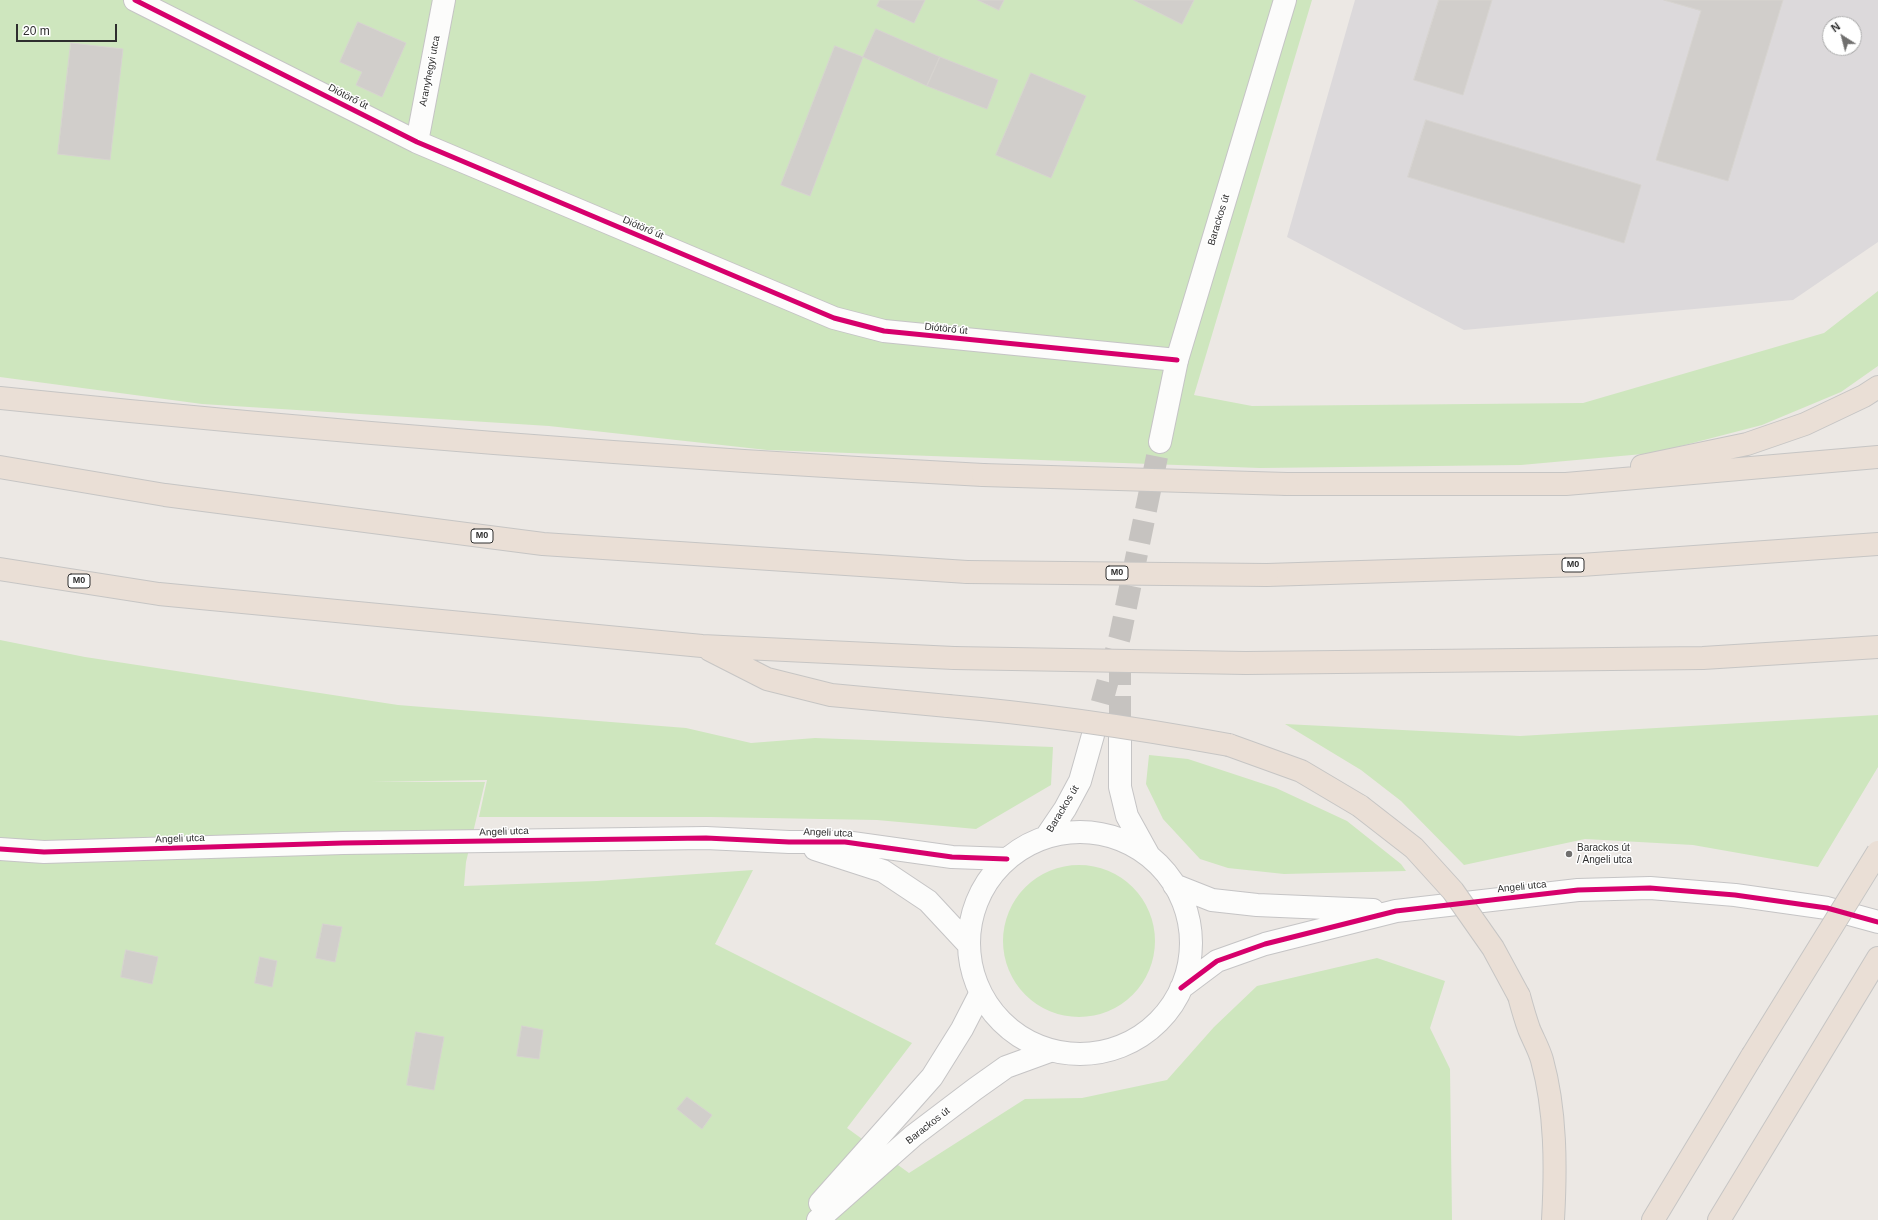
<!DOCTYPE html>
<html>
<head>
<meta charset="utf-8">
<style>
	body { margin:0 }
	#map { position:relative; width:1878px; height:1220px; overflow:hidden; background:#ece8e4; font-family:Arial,sans-serif }
	canvas { display:block }
	.north { position:absolute; left:1822px; top:16px; width:40px; height:40px; box-sizing:border-box; background:#fff; border:1px solid #ababab; border-radius:50%; rotate:324deg; font-size:11px; font-weight:700; line-height:16px; text-align:center; color:#2e2e2e }
	.north::after { content:''; display:block; margin:auto; width:14px; height:18px; background:#706f6e; clip-path:polygon(50% 0,100% 100%,50% 72%,0 100%) }
	.scale { position:absolute; left:16px; top:24px; width:101px; height:18px; box-sizing:border-box; border:2px solid #2e2e2e; border-top:0; padding-left:5px; font-size:12px; line-height:14px; white-space:nowrap; color:#2e2e2e; -webkit-text-stroke:3px #fff; paint-order:stroke }
</style>
</head>
<body>
<div id="map">
<canvas width="1878" height="1220"></canvas>
<div class="north">N</div>
<div class="scale">20 m</div>
</div>
<script>
const ctx = document.querySelector('canvas').getContext('2d');
ctx.lineJoin = 'round';
function paint(path, color) { ctx.fillStyle = color; ctx.fill(path, 'evenodd'); }
function stroke(path, color, width, dash) { ctx.strokeStyle = color; ctx.lineWidth = width; ctx.lineCap = dash ? 'butt' : 'round'; ctx.setLineDash(dash || []); ctx.stroke(path); }
function write(font, color, halo, rows, align = 'center') {
  ctx.font = font + ' Arial,sans-serif'; ctx.lineWidth = 3; ctx.setLineDash([]); ctx.textBaseline = 'middle'; ctx.strokeStyle = halo; ctx.fillStyle = color; for (const [text, x, y, turn = 0] of rows) {
    ctx.save(); ctx.translate(x, y); ctx.rotate((+turn || 0) * Math.PI / 180); ctx.textAlign = isNaN(turn) ? turn : align; if (halo) ctx.strokeText(text, 0, 0); ctx.fillText(text, 0, 0); ctx.restore();
  }
}
const industrial = new Path2D(`
	M 1355,0 L 1878,0 L 1878,242 L 1793,300 L 1464,330 L 1287,237 ZM 1830,24 L 1854,24 L 1854,48 L 1830,48 Z`);
const green = new Path2D(`
	M 0,0 L 1312,0 L 1194,395 L 1252,406 L 1583,403 L 1824,333 L 1878,291 L 1878,366 L 1841,392 L 1762,425 L 1654,453 L 1521,465 L 1260,468 L 767,450 L 549,426 L 202,404 L 0,377 Z
	M 0,640 L 85,657 L 398,705 L 686,728 L 751,743 L 815,738 L 1053,747 L 1051,785 L 976,829 L 877,820 L 711,817 L 479,817 L 487,780 L 371,782 L 485,782 L 466,862 L 464,886 L 597,881 L 753,870 L 715,944 L 912,1043 L 847,1128 L 909,1173 L 1025,1099 L 1082,1098 L 1167,1080 L 1214,1027 L 1257,986 L 1377,958 L 1445,981 L 1430,1028 L 1450,1069 L 1452,1220 L 0,1220 Z
	M 1878,715 L 1878,767 L 1818,867 L 1693,845 L 1585,839 L 1464,865 L 1401,801 L 1361,770 L 1285,724 L 1520,736 Z
	M 1149,755 L 1188,759 L 1276,788 L 1347,821 L 1401,864 L 1406,871 L 1284,874 L 1228,868 L 1200,859 L 1163,819 L 1146,784 Z
	M1003 941a76 76 0 1 1 152 0a76 76 0 1 1-152 0Z`);
const building = new Path2D(`
	M 880,0 L 925,0 L 914,23 L 877,6 Z
	M 978,0 L 1004,0 L 999,10 Z
	M 1134,0 L 1194,0 L 1182,24 Z
	M 1439,0 L 1492,0 L 1463,95 L 1414,80 Z
	M 1664,0 L 1783,0 L 1728,181 L 1656,160 L 1701,11 Z
	M 358,22 L 406,43 L 382,97 L 356,85 L 362,72 L 340,62 Z
	M 876,29 L 940,57 L 927,86 L 863,57 Z
	M 71,43 L 123,49 L 110,160 L 58,154 Z
	M 835,46 L 863,57 L 810,196 L 781,185 Z
	M 940,57 L 998,80 L 987,109 L 927,86 Z
	M 1031,73 L 1086,96 L 1051,178 L 996,155 Z
	M 1426,120 L 1641,185 L 1624,243 L 1408,177 Z
	M 323,924 L 342,927 L 335,962 L 316,958 Z
	M 126,950 L 158,957 L 152,984 L 121,977 Z
	M 260,957 L 277,961 L 272,987 L 255,983 Z
	M 522,1026 L 543,1030 L 539,1059 L 517,1056 Z
	M 416,1032 L 444,1037 L 434,1090 L 407,1085 Z
	M 687,1097 L 712,1115 L 702,1129 L 677,1109 Z`);
const secondaryTunnel = new Path2D(`
	M 1120,663 L 1120,738
	M 1093,735 L 1120,636 L 1160,442`);
const street = new Path2D(`
	M 135,0 L 417,142 L 834,318 L 884,331 L 1177,360
	M 417,142 L 444,0
	M 820,1203 L 932,1077 L 962,1029 L 980,994
	M 818,1220 L 913,1136 L 975,1089 L 1006,1067 L 1050,1051`);
const secondary = new Path2D(`
	M 1160,442 L 1177,360 L 1285,0
	M 1120,738 L 1120,787 L 1127,816 L 1148,854
	M969 943a111 111 0 1 1 222 0a111 111 0 1 1-222 0Z
	M 1046,837 L 1065,809 L 1080,781 L 1093,735
	M 0,849 L 44,852 L 343,843 L 706,838 L 789,842 L 845,842 L 952,857 L 1007,859
	M 815,849 L 883,871 L 928,901 L 968,944
	M 1174,885 L 1212,900 L 1257,905 L 1373,910
	M 1181,988 L 1217,961 L 1265,944 L 1396,911 L 1578,890 L 1650,888 L 1735,895 L 1827,908 L 1878,922`);
const highway = new Path2D(`
	M 0,398 C 327,432 655,458 983,475
	M 1642,466 L 1747,444 L 1805,424 L 1864,396 L 1878,387
	M 0,467 L 165,495 L 543,544 L 967,572
	M 1287,484 L 1566,484 L 1878,457
	M 0,569 L 159,594 L 702,646 L 954,658
	M 1267,575 L 1581,565 L 1878,544
	M 710,650 L 767,679 L 831,695 L 948,706
	M 1246,663 L 1703,658 L 1878,647
	M 1229,745 L 1301,771 L 1360,806
	M 1519,996 C 1522,1007 1525,1018 1529,1029 C 1533,1039 1539,1049 1542,1060 C 1556,1111 1556,1167 1553,1220
	M 1653,1220 L 1752,1056
	M 1719,1220 L 1878,958`);
const highwayBridge = new Path2D(`
	M 983,475 L 1287,484
	M 967,572 L 1267,575
	M 954,658 L 1246,663
	M 948,706 C 1043,714 1136,728 1229,745
	M 1360,806 L 1414,848 L 1453,891 L 1493,948 L 1519,996
	M 1752,1056 L 1878,852`);
const cycleway = new Path2D(`
	M 135,0 L 417,142 L 834,318 L 884,331 L 1177,360
	M 0,849 L 44,852 L 343,843 L 706,838 L 789,842 L 845,842 L 952,857 L 1007,859
	M 1181,988 L 1217,961 L 1265,944 L 1396,911 L 1578,890 L 1650,888 L 1735,895 L 1827,908 L 1878,922`);
const markers = [
	[1569,854,4,"#706f6e"]
];
const shields = [
	[482,536,22],
	[1573,565,22],
	[1117,573,22],
	[79,581,22]
];
const shieldNames = [
	["M0",482,536],
	["M0",1573,565],
	["M0",1117,573],
	["M0",79,581]
];
const streetNames = [
	["Aranyhegyi utca",430,71,-79],
	["Diótörő út",348,97,27],
	["Barackos út",1219,220,-73],
	["Diótörő út",643,228,23],
	["Diótörő út",946,329,6],
	["Barackos út",1063,809,-59],
	["Angeli utca",504,832,-2],
	["Angeli utca",828,833,2],
	["Angeli utca",180,839,-2],
	["Angeli utca",1522,887,-6],
	["Barackos út",928,1126,-38]
];
const poiNames = [
	["Barackos út",1577,848],
	["/ Angeli utca",1577,860]
];
paint(industrial, '#dcd9db');
paint(green, '#cee6be');
paint(building, '#d1cecb');
stroke(building, '#d7d4d0', 1);
stroke(secondaryTunnel, '#c6c3c0', 22, [22, 11]);
stroke(street, '#c5c4c5', 24);
stroke(secondary, '#c5c4c5', 24);
stroke(highway, '#c6c5c4', 24);
stroke(street, '#fcfcfb', 22);
stroke(secondary, '#fcfcfb', 22);
stroke(highway, '#eadfd6', 22);
stroke(highwayBridge, '#c6c5c4', 24, []);
stroke(highwayBridge, '#eadfd6', 22);
stroke(cycleway, '#d6006c', 5);
for (const [x, y, r, color] of markers) { const dot = new Path2D(); dot.arc(x, y, r, 0, 2 * Math.PI); ctx.fillStyle = color; ctx.fill(dot); stroke(dot, '#fff', 1.5); }
for (const [x, y, w] of shields) { const box = new Path2D(); box.roundRect(x - w / 2, y - 7, w, 14, 3); ctx.fillStyle = '#fff'; ctx.fill(box); stroke(box, '#2e2e2e', 1); }
write('bold 9px', '#2e2e2e', null, shieldNames);
write('10px', '#2e2e2e', '#fff', streetNames);
write('10px', '#2e2e2e', '#fff', poiNames, 'left');
</script>
</body>
</html>
